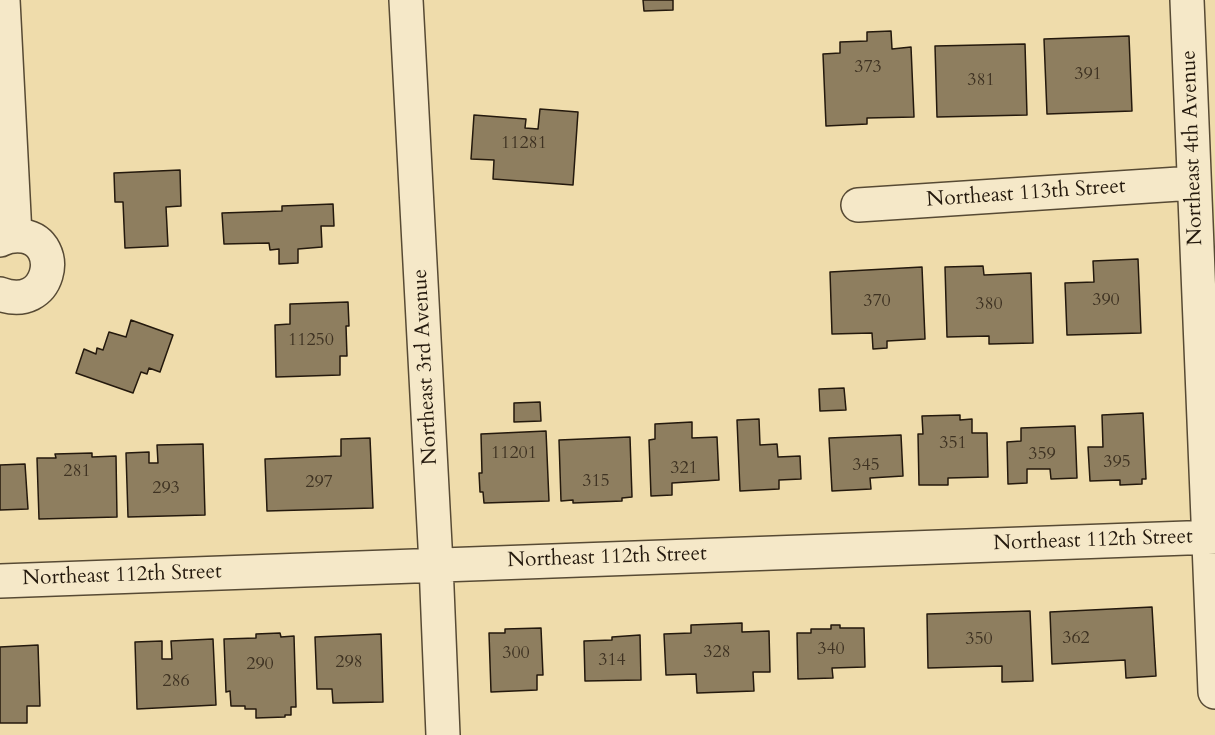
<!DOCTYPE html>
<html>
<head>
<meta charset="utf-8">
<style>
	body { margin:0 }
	canvas { display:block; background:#efdcab }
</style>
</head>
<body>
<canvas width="1215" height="735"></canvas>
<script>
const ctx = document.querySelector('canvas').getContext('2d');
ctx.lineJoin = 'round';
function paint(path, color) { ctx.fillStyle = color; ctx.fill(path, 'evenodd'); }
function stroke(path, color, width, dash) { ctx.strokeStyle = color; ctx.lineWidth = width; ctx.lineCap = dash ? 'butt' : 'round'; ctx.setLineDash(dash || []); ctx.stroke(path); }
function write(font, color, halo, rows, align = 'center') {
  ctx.font = font + ' Cardo,serif'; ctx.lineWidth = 5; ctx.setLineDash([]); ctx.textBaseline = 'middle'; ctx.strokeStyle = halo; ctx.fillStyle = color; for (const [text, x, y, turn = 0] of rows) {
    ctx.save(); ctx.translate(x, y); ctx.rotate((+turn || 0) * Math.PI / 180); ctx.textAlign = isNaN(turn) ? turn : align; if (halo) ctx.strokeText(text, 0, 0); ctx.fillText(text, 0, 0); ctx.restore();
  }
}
const building = new Path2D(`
	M 643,0 L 673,0 L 673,10 L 644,11 Z
	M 891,31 L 892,49 L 911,47 L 914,117 L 867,118 L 867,124 L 826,126 L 823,54 L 840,53 L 840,42 L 867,41 L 867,32 Z
	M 1129,36 L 1132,111 L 1047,114 L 1044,39 Z
	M 1025,44 L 1027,115 L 937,117 L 935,46 Z
	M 540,109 L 578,112 L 573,185 L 493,179 L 494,160 L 471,159 L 474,115 L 526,119 L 525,128 L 538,129 Z
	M 180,170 L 181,206 L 166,207 L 168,246 L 125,248 L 123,202 L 115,202 L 114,173 Z
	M 333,204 L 334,226 L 321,226 L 322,247 L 298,249 L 298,263 L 279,264 L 279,249 L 270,250 L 269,243 L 224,244 L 222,213 L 282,211 L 282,206 Z
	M 1138,259 L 1141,333 L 1067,335 L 1065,283 L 1094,282 L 1093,261 Z
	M 983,266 L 984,275 L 1031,273 L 1033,343 L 989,344 L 989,336 L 947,337 L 945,267 Z
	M 922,267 L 925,339 L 887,341 L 887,348 L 873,349 L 872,333 L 832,334 L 830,272 Z
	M 348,302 L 349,326 L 346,326 L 347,356 L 340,356 L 340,375 L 276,377 L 275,325 L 290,324 L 290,304 Z
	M 131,320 L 173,335 L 160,372 L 149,368 L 147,374 L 141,372 L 133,393 L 76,373 L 84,349 L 96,354 L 97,348 L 103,350 L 109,332 L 126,337 Z
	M 844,388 L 846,410 L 820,411 L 819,389 Z
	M 540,402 L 541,421 L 514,422 L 514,403 Z
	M 1143,413 L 1146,479 L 1142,479 L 1142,484 L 1120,485 L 1120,480 L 1090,481 L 1088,447 L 1103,447 L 1102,415 Z
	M 960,415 L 960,420 L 972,419 L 972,433 L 987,433 L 988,477 L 948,478 L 948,485 L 919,485 L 918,434 L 923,434 L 922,416 Z
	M 759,419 L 760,445 L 777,444 L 778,457 L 800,456 L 801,479 L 779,480 L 779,489 L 740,491 L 737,420 Z
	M 692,422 L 692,438 L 717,437 L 719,480 L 672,483 L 672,495 L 651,496 L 649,440 L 655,439 L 655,424 Z
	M 1075,426 L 1077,478 L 1051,479 L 1050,469 L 1027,469 L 1027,483 L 1008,484 L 1007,442 L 1021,441 L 1021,428 Z
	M 546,431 L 549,501 L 484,503 L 483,492 L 480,492 L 479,473 L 482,473 L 481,434 Z
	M 901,435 L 903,476 L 870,478 L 871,489 L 832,491 L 829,438 Z
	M 630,437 L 632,497 L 622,498 L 622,501 L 573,503 L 573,500 L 561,501 L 559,440 Z
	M 370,438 L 373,508 L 267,511 L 265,459 L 341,456 L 341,439 Z
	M 203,444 L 205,515 L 128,517 L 126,453 L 149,452 L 149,463 L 158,463 L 157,445 Z
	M 92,453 L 92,457 L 116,456 L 117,517 L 39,519 L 37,458 L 56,458 L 55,454 Z
	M 25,464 L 28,509 L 0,510 L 0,465 Z
	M 1152,607 L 1156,676 L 1126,678 L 1125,660 L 1052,664 L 1050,612 Z
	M 1030,611 L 1033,681 L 1002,682 L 1002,666 L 928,668 L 927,614 Z
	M 742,623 L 742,632 L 769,631 L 770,672 L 753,672 L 754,691 L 697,693 L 696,674 L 666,675 L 664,634 L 691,633 L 691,625 Z
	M 831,625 L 840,625 L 840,628 L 864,628 L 865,667 L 832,668 L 833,678 L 798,679 L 797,633 L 811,633 L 811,629 L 831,629 Z
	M 541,628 L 543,675 L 537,675 L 537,690 L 491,692 L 489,633 L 505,633 L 505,629 Z
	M 280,633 L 281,637 L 294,636 L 296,707 L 291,707 L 291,715 L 285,715 L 285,717 L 256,718 L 256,709 L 245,709 L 245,706 L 231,706 L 230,691 L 226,692 L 224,639 L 256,638 L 256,634 Z
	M 381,634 L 383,702 L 333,703 L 332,689 L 317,689 L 315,637 Z
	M 640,635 L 641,680 L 585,681 L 584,641 L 612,640 L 612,637 Z
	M 213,639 L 216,705 L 137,709 L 135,642 L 162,641 L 162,659 L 172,659 L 171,641 Z
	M 38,645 L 40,706 L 27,706 L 27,723 L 0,723 L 0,647 Z`);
const street = new Path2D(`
	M 3,0 L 15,235
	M 406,0 L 436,564 L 443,735
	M 1187,0 L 1215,692
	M 858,205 L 1194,183
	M 0,240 C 7,236 14,235 23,236 C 65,243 50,313 0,294
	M 0,581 L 1215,537`);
const numberNames = [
	["373",868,68],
	["391",1088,75],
	["381",981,81],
	["11281",524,144],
	["390",1106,301],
	["370",877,302],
	["380",989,305],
	["11250",311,341],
	["351",953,444],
	["11201",514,454],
	["359",1042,455],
	["395",1117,463],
	["345",866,466],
	["321",684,469],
	["281",77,472],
	["315",596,482],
	["297",319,483],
	["293",166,489],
	["362",1076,639],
	["350",979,640],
	["340",831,650],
	["328",717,653],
	["300",516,654],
	["314",612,661],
	["298",349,663],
	["290",260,665],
	["286",176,682]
];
const streetNames = [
	["Northeast 4th Avenue",1193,148,-92],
	["Northeast 113th Street",1026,194,-4],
	["Northeast 3rd Avenue",426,367,-93],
	["Northeast 112th Street",1093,541,-2],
	["Northeast 112th Street",607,558,-2],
	["Northeast 112th Street",122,576,-2]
];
paint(building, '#8e7e5f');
stroke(building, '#24190d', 1.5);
stroke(street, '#574a34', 36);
stroke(street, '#f5e8c8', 33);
write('18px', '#3e3222', null, numberNames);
write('21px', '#24190d', '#f5e8c8', streetNames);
</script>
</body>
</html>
